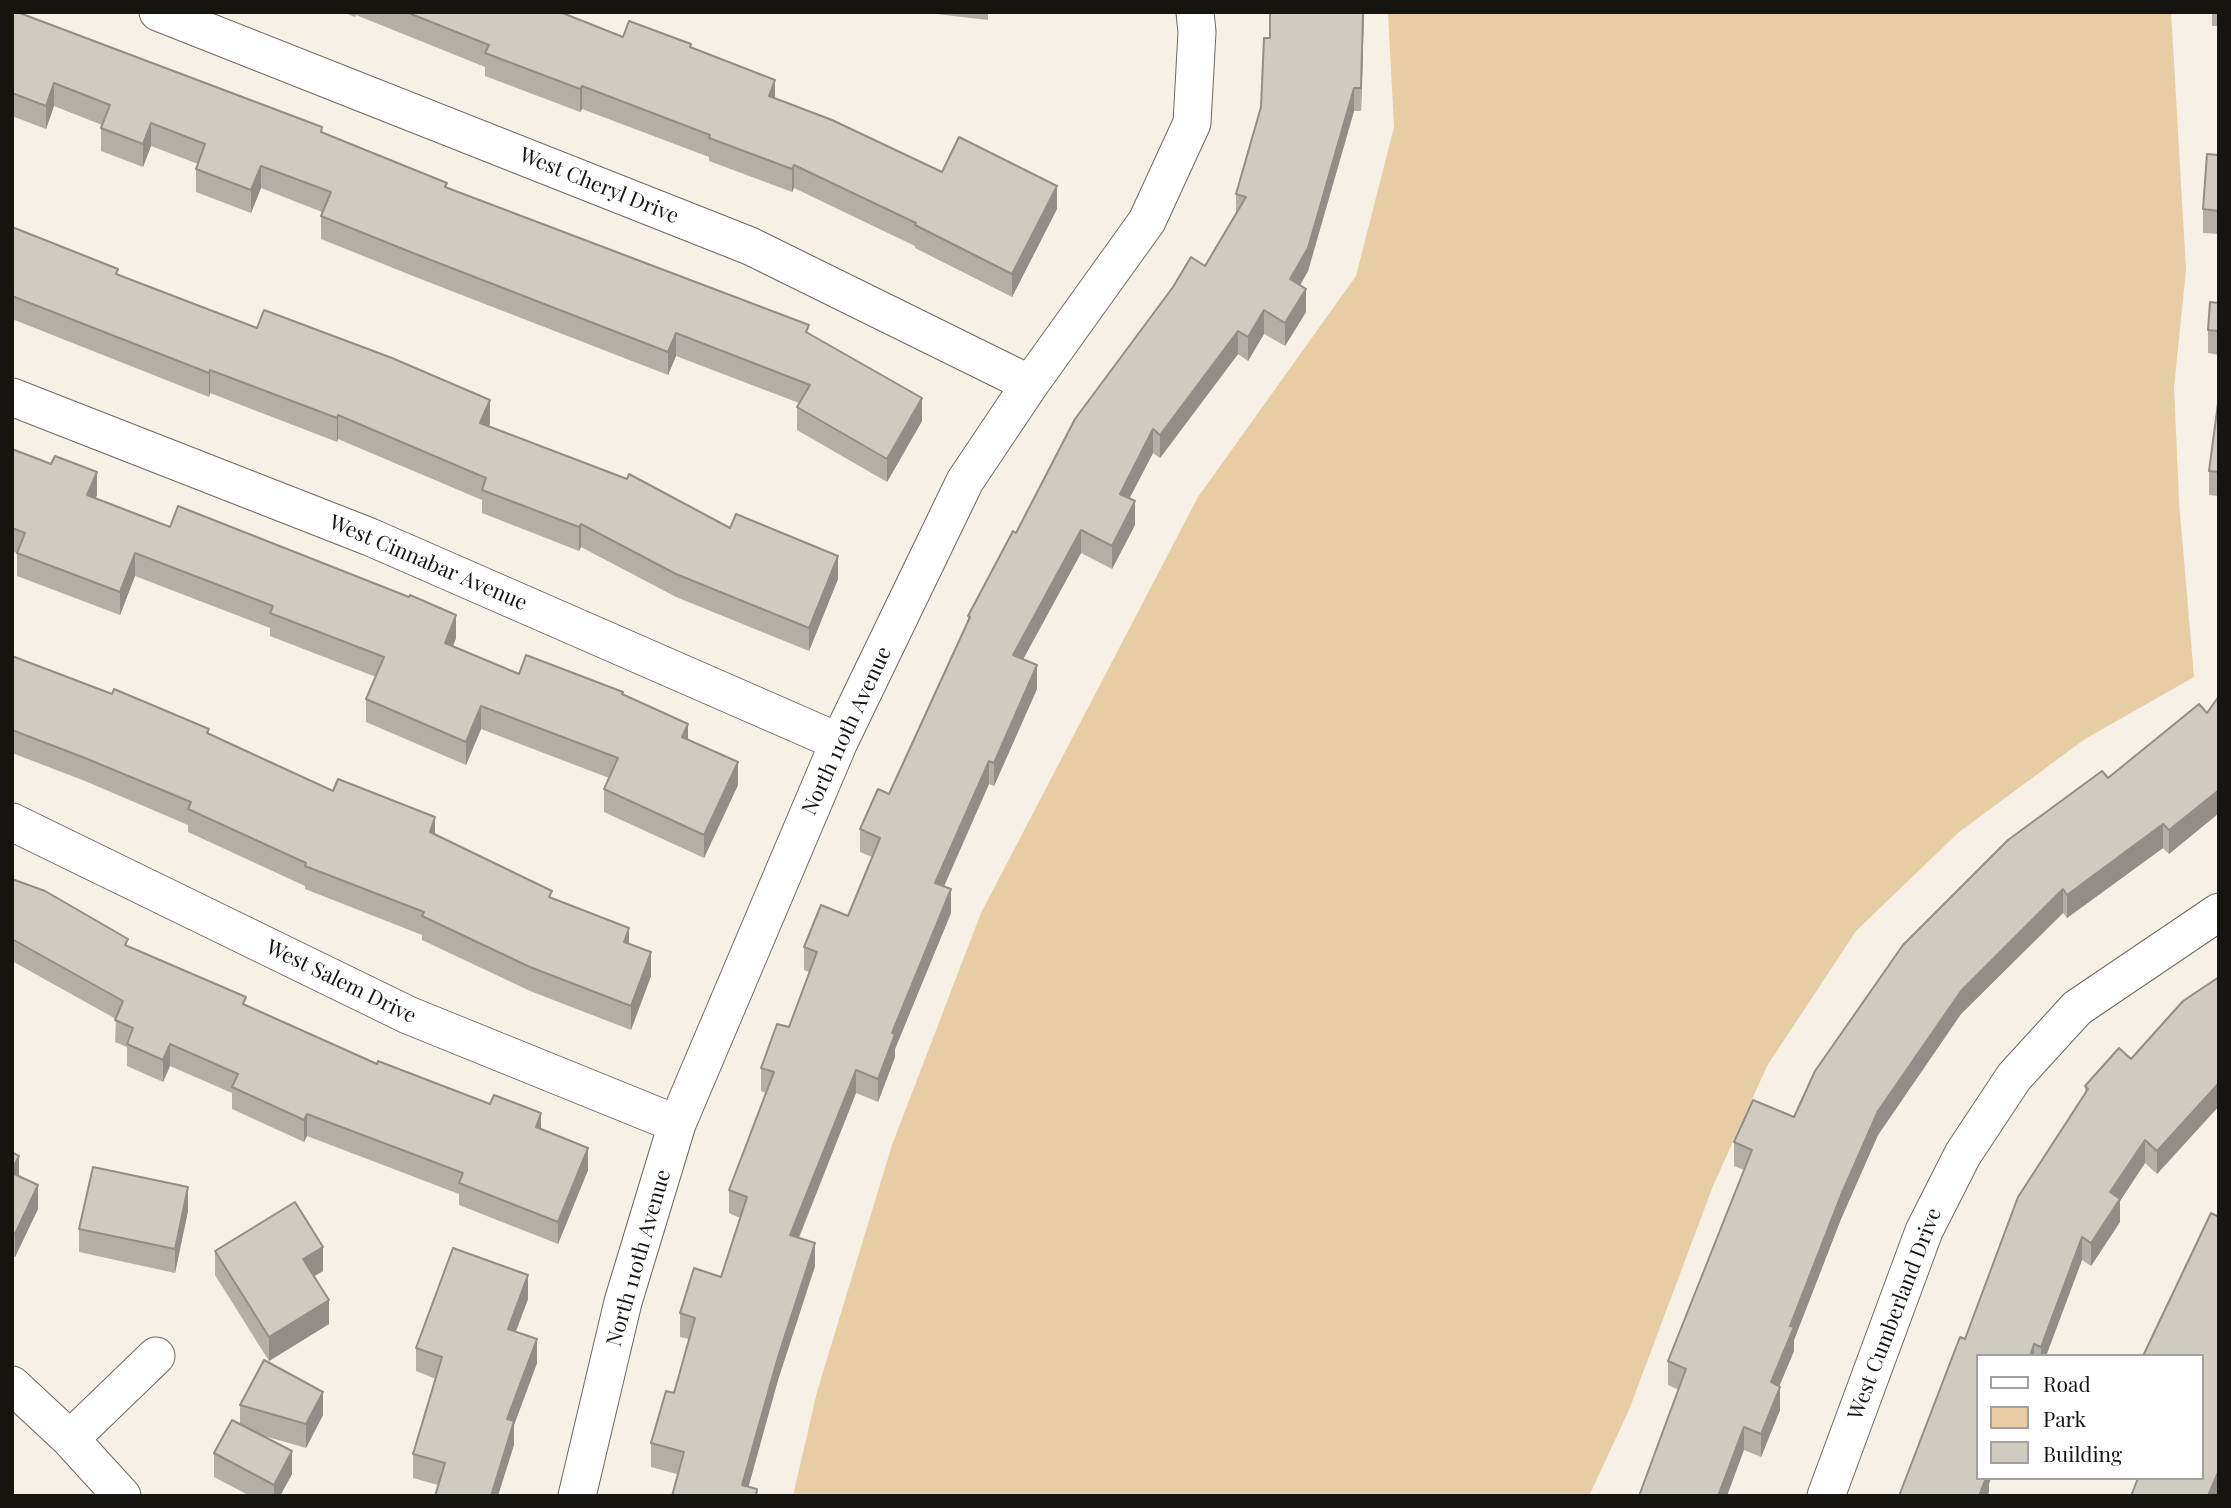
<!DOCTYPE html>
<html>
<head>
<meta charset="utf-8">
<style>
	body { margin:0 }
	#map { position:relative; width:2231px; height:1508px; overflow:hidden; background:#f6f0e6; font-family:"Playfair Display",serif }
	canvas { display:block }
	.frame { position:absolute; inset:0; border:14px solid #161411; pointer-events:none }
	.legend { position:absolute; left:1976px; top:1354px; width:228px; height:126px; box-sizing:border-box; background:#fefefe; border:2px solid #a1a09f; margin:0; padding:9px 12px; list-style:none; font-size:21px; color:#161411 }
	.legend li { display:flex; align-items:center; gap:14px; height:35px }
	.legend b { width:35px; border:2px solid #a1a09f }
</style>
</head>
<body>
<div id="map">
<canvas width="2231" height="1508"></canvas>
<div class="frame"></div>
<ul class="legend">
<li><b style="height:9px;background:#fff"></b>Road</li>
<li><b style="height:19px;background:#e6cda3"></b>Park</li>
<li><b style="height:19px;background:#d0cbc1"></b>Building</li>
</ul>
</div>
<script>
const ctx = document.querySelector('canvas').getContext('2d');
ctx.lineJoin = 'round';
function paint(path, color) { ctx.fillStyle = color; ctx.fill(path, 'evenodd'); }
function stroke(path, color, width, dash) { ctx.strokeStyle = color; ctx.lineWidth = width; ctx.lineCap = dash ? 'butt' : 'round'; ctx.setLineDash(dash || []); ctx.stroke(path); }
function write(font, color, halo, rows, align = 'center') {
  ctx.font = font + ' "Playfair Display",serif'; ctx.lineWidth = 5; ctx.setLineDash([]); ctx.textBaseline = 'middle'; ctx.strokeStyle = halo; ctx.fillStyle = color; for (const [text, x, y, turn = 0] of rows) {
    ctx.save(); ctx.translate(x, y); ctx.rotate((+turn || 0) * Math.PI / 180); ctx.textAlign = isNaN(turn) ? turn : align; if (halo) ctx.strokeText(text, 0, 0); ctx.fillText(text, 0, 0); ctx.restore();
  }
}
const green = new Path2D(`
	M 1388,12 L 2171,12 L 2186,270 L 2174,387 L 2179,502 L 2194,677 L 2085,739 L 1959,832 L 1856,931 L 1767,1066 L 1713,1186 L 1629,1410 L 1589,1496 L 793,1496 L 817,1392 L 892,1145 L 981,913 L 1198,497 L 1356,276 L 1394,127 Z`);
const minor = new Path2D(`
	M 158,12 L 750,246 L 1030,384
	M 12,397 L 370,537 L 839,742
	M 12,822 L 408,1015 L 677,1124
	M 12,1385 L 70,1439 L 122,1496
	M 70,1439 L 156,1356
	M 577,1496 L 623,1302 L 677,1124 L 839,742 L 965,481 L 1030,384 L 1147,221 L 1192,123 L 1197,32 L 1195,12
	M 1826,1496 L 1924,1231 L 1963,1154 L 2014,1077 L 2077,1008 L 2219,912`);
const wall = new Path2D(`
	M 12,12 L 322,132 L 447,188 L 809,333 L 922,421 L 887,482 L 797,430 L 797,407 L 799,403 L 676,356 L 668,375 L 418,278 L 321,239 L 321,216 L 322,212 L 261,188 L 251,213 L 196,192 L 196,169 L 198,164 L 151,146 L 143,167 L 101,151 L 101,128 L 102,125 L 54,106 L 46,129 L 12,116 Z
	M 342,12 L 560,12 L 623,37 L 691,47 L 775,98 L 942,172 L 1057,209 L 1012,297 L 915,248 L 915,246 L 794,188 L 792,192 L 709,161 L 709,157 L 582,109 L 580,112 L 485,76 L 485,67 L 356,15 L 355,17 Z
	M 920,12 L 988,12 L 988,20 Z
	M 1270,12 L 1364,12 L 1361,111 L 1354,111 L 1308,271 L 1300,285 L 1306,312 L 1285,346 L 1264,334 L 1248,361 L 1238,354 L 1160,458 L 1153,453 L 1129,498 L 1135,525 L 1112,569 L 1081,553 L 1023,659 L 1037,689 L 994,786 L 989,784 L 944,887 L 951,913 L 895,1049 L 895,1057 L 878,1102 L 856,1093 L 799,1238 L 815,1266 L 778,1380 L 748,1487 L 757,1496 L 651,1467 L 651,1443 L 674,1393 L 689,1339 L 680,1337 L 680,1313 L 721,1277 L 740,1218 L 729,1213 L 729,1190 L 766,1093 L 761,1091 L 761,1068 L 789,1027 L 809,972 L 804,970 L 804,947 L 848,916 L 872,857 L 860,852 L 860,829 L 889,794 L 968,621 L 968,616 L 1016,533 L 1205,266 L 1236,214 L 1236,194 L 1261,107 L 1270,38 Z
	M 2212,12 L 2219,12 L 2219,26 L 2212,26 Z
	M 2219,155 L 2219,234 L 2203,233 L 2203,209 Z
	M 12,227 L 118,275 L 490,424 L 489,426 L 730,528 L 838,579 L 809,651 L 676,597 L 581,547 L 579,551 L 482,513 L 482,500 L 338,439 L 337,442 L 210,393 L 209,397 L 12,319 Z
	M 2219,303 L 2219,355 L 2208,353 L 2208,330 Z
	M 2219,396 L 2219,496 L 2209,495 L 2209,471 Z
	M 12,449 L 97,495 L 95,498 L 456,638 L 453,646 L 519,674 L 623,694 L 688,739 L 738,785 L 704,858 L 604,812 L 604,789 L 609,778 L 481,729 L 466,765 L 366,722 L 366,699 L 376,677 L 270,636 L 270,628 L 135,576 L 120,615 L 17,576 L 17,553 L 12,551 Z
	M 12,656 L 209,733 L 333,791 L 435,835 L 552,898 L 629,944 L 651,976 L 631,1030 L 530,991 L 422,940 L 422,935 L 305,889 L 305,886 L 188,832 L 188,825 L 85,781 L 12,753 Z
	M 2219,696 L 2219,813 L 2169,854 L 2163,848 L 2067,918 L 2063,913 L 1961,1014 L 1878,1135 L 1841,1219 L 1794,1340 L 1794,1351 L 1779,1386 L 1780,1410 L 1761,1457 L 1744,1450 L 1679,1390 L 1668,1385 L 1668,1361 L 1744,1170 L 1734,1166 L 1734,1142 L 1794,1117 L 2108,778 L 2207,713 Z
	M 12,879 L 128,946 L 246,1005 L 377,1064 L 541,1129 L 588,1170 L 558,1244 L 459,1205 L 459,1194 L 307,1136 L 304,1142 L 232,1109 L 232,1093 L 170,1066 L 163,1082 L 127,1066 L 127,1047 L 115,1042 L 116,1019 L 12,961 Z
	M 2219,977 L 2219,1106 L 2157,1174 L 2145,1163 L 2120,1201 L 2120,1222 L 2091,1266 L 2082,1260 L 2046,1356 L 1977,1356 L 1989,1492 L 1965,1339 L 2085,1094 L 2085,1086 L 2131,1059 Z
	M 12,1152 L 19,1176 L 38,1209 L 15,1257 L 12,1256 Z
	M 188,1211 L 175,1273 L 79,1252 L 79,1229 Z
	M 215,1251 L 323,1271 L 314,1276 L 329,1324 L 269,1361 L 215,1275 Z
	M 528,1299 L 516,1331 L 537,1363 L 514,1425 L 514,1445 L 438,1485 L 413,1478 L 413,1454 L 436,1379 L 416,1371 L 416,1348 Z
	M 240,1405 L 323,1415 L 306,1448 L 261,1435 L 292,1474 L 280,1496 L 250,1496 L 214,1477 L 214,1453 L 240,1424 Z`);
const shadedWall = new Path2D(`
	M 1363,12 L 1364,12 L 1361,111 L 1361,88 Z
	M 775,80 L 775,103 L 769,96 Z
	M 54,83 L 54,106 L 46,129 L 46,106 Z
	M 582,86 L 582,109 L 580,112 L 580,89 Z
	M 1354,88 L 1354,111 L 1308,271 L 1290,303 L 1290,279 Z
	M 151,123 L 151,146 L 143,167 L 143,144 Z
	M 794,165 L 794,188 L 792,192 L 792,169 Z
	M 261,166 L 261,188 L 251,213 L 251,190 Z
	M 1057,186 L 1057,209 L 1012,297 L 1012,274 Z
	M 1306,289 L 1306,312 L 1285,346 L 1285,323 Z
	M 1264,310 L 1264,334 L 1248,361 L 1248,337 Z
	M 1238,331 L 1238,354 L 1160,458 L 1160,435 Z
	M 676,333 L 676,356 L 668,375 L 668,352 Z
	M 210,370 L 210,393 L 209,397 L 209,373 Z
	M 922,398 L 922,421 L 887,482 L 887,459 Z
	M 490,400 L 490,424 L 480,446 L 480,423 Z
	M 338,415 L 338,439 L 337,442 L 337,418 Z
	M 1153,429 L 1153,453 L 1120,517 L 1120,494 Z
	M 97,472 L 97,495 L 87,518 L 87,495 Z
	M 1135,501 L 1135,525 L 1112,569 L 1112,546 Z
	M 581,524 L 581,547 L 579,551 L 579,527 Z
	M 1081,530 L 1081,553 L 1013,678 L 1013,655 Z
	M 135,553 L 135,576 L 120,615 L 120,592 Z
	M 838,556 L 838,579 L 809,651 L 809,628 Z
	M 456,615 L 456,638 L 445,666 L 445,643 Z
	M 1037,665 L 1037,689 L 994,786 L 994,763 Z
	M 481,706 L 481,729 L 466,765 L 466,742 Z
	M 688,724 L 688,747 L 682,737 Z
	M 989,761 L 989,784 L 935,906 L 935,883 Z
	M 738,762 L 738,785 L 704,858 L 704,835 Z
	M 2219,790 L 2219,813 L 2169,854 L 2169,830 Z
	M 435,817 L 435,841 L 430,832 Z
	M 2163,824 L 2163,848 L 2067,918 L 2067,895 Z
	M 951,889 L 951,913 L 895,1049 L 895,1057 L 878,1102 L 878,1079 L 892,1033 Z
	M 2063,889 L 2063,913 L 1961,1014 L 1878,1135 L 1841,1219 L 1794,1340 L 1794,1351 L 1771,1406 L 1771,1382 L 1790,1326 L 1841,1195 L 1878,1111 L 1961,991 Z
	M 629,928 L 629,952 L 624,942 Z
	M 651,952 L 651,976 L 631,1030 L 631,1006 Z
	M 170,1044 L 170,1066 L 163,1082 L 163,1060 Z
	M 856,1070 L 856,1093 L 790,1259 L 790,1235 Z
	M 2219,1083 L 2219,1106 L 2157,1174 L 2157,1151 Z
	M 541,1113 L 541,1135 L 536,1127 Z
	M 307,1114 L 307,1136 L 304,1142 L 304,1120 Z
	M 2145,1140 L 2145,1163 L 2120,1201 L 2120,1222 L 2091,1266 L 2091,1243 L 2110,1192 Z
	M 588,1148 L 588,1170 L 558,1244 L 558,1222 Z
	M 19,1156 L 19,1179 L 12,1194 L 12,1170 Z
	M 38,1185 L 38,1209 L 15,1257 L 15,1234 Z
	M 188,1187 L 188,1211 L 175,1273 L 175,1249 Z
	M 2082,1237 L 2082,1260 L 2046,1356 L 2041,1356 L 2041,1347 Z
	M 815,1243 L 815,1266 L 778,1380 L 746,1496 L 742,1485 L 778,1357 Z
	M 323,1247 L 323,1271 L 303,1283 L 303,1259 Z
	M 528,1275 L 528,1299 L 508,1352 L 508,1329 Z
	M 329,1300 L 329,1324 L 269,1361 L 269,1337 Z
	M 537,1339 L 537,1363 L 514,1425 L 514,1445 L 498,1496 L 491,1496 L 507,1419 Z
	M 2034,1344 L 2034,1356 L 2030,1356 Z
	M 1780,1387 L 1780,1410 L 1761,1457 L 1761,1434 Z
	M 323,1392 L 323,1415 L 306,1448 L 306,1424 Z
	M 1744,1427 L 1744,1450 L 1727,1496 L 1718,1496 Z
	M 292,1451 L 292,1474 L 280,1496 L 274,1496 L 274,1485 Z
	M 2219,1470 L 2219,1493 L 2218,1496 L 2208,1496 Z
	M 1986,1478 L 1991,1478 L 1989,1484 L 1989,1492 L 1988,1496 L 1979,1496 Z`);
const building = new Path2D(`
	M 12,12 L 17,12 L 322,127 L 321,132 L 447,183 L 445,187 L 809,325 L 806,332 L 922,398 L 887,459 L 797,407 L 810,385 L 676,333 L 668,352 L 418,255 L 321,216 L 331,192 L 261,166 L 251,190 L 196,169 L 205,144 L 151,123 L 143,144 L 101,128 L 110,105 L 54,83 L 46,106 L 12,93 Z
	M 406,12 L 560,12 L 623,37 L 629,21 L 691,44 L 690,47 L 775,80 L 769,96 L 832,120 L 942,172 L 959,137 L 1057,186 L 1012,274 L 915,225 L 916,223 L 794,165 L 792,169 L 709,138 L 710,135 L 582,86 L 580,89 L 485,53 L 489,45 Z
	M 1270,12 L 1363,12 L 1361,88 L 1354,88 L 1308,248 L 1290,279 L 1306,289 L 1285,323 L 1264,310 L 1248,337 L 1238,331 L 1160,435 L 1153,429 L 1120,494 L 1135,501 L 1112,546 L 1081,530 L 1013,655 L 1037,665 L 994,763 L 989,761 L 935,883 L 951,889 L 892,1033 L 895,1034 L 878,1079 L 856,1070 L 790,1235 L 815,1243 L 778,1357 L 742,1485 L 757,1489 L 756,1496 L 672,1496 L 684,1452 L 651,1443 L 666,1391 L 674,1393 L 695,1318 L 680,1313 L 694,1268 L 721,1277 L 747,1197 L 729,1190 L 774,1072 L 761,1068 L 777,1024 L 789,1027 L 817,952 L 804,947 L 821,905 L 848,916 L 880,838 L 860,829 L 878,789 L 889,794 L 970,617 L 968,616 L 1013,531 L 1016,533 L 1075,419 L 1173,287 L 1191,257 L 1205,266 L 1246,197 L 1236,194 L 1261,107 L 1264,38 L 1270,38 Z
	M 2207,154 L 2219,155 L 2219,211 L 2203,209 Z
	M 12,227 L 118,269 L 116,274 L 257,328 L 264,310 L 392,358 L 490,400 L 480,423 L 627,479 L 629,474 L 730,528 L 736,514 L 838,556 L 809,628 L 676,574 L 581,524 L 579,527 L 482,490 L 486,478 L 338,415 L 337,418 L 210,370 L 209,373 L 12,296 Z
	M 2210,302 L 2219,303 L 2219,331 L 2208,330 Z
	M 2219,396 L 2219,472 L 2209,471 Z
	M 12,449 L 51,464 L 55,456 L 97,472 L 87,495 L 170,527 L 178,506 L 409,597 L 410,595 L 456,615 L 445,643 L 519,674 L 526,655 L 623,692 L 622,694 L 688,724 L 682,737 L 738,762 L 704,835 L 604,789 L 618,758 L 481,706 L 466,742 L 366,699 L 384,657 L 270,613 L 273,606 L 135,553 L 120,592 L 17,553 L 25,533 L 12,528 Z
	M 12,656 L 112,694 L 114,689 L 209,729 L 207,733 L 333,791 L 338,779 L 435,817 L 430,832 L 552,891 L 549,897 L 629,928 L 624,942 L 651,952 L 631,1006 L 530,967 L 422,916 L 424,912 L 305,866 L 306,863 L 188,809 L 191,802 L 85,758 L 12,730 Z
	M 2219,696 L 2219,790 L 2169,830 L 2163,824 L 2067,895 L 2063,889 L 1961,991 L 1878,1111 L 1841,1195 L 1790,1326 L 1794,1327 L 1771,1382 L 1780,1387 L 1761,1434 L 1744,1427 L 1718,1496 L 1639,1496 L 1686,1369 L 1668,1361 L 1752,1150 L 1734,1142 L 1753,1100 L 1794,1117 L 1815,1071 L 1903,945 L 2008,840 L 2102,771 L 2108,778 L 2199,704 L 2207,713 Z
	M 12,879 L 45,891 L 128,939 L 125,945 L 246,997 L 243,1004 L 377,1064 L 378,1061 L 490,1104 L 494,1095 L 541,1113 L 536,1127 L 588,1148 L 558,1222 L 459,1183 L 463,1173 L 307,1114 L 304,1120 L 232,1087 L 238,1074 L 170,1044 L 163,1060 L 127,1044 L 133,1028 L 115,1020 L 123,1001 L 12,939 Z
	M 2219,977 L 2219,1083 L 2157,1151 L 2145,1140 L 2110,1192 L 2120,1199 L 2091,1243 L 2082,1237 L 2041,1347 L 2034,1344 L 2030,1356 L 1977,1356 L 1977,1478 L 1986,1478 L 1979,1496 L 1899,1496 L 1960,1337 L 1965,1339 L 2018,1197 L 2088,1089 L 2085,1086 L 2119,1048 L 2131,1059 L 2183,1001 Z
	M 12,1152 L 19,1156 L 12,1170 Z
	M 93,1167 L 188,1187 L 175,1249 L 79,1229 Z
	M 12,1173 L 38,1185 L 15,1234 L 12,1232 Z
	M 295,1202 L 323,1247 L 303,1259 L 329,1300 L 269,1337 L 215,1251 Z
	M 2211,1213 L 2219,1217 L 2219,1470 L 2208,1496 L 2131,1496 L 2138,1478 L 2201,1478 L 2201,1356 L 2143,1356 Z
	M 453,1248 L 528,1275 L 508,1329 L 537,1339 L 507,1419 L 514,1421 L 491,1496 L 435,1496 L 445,1463 L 413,1454 L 442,1357 L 416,1348 Z
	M 264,1360 L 323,1392 L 306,1424 L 240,1405 Z
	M 232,1420 L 292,1451 L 274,1485 L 214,1453 Z`);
const streetNames = [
	["West Cheryl Drive",599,186,22],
	["West Cinnabar Avenue",428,563,23],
	["North 110th Avenue",847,731,-65],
	["West Salem Drive",341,982,26],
	["North 110th Avenue",639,1258,-74],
	["West Cumberland Drive",1895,1314,-69]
];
paint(green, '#e6cda3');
stroke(minor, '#6e6860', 39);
stroke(minor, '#fff', 37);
paint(wall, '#b3afa6');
paint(shadedWall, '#928e87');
paint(building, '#d0cbc1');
stroke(building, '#928e87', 2);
write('21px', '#161411', '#fefefe', streetNames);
</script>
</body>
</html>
